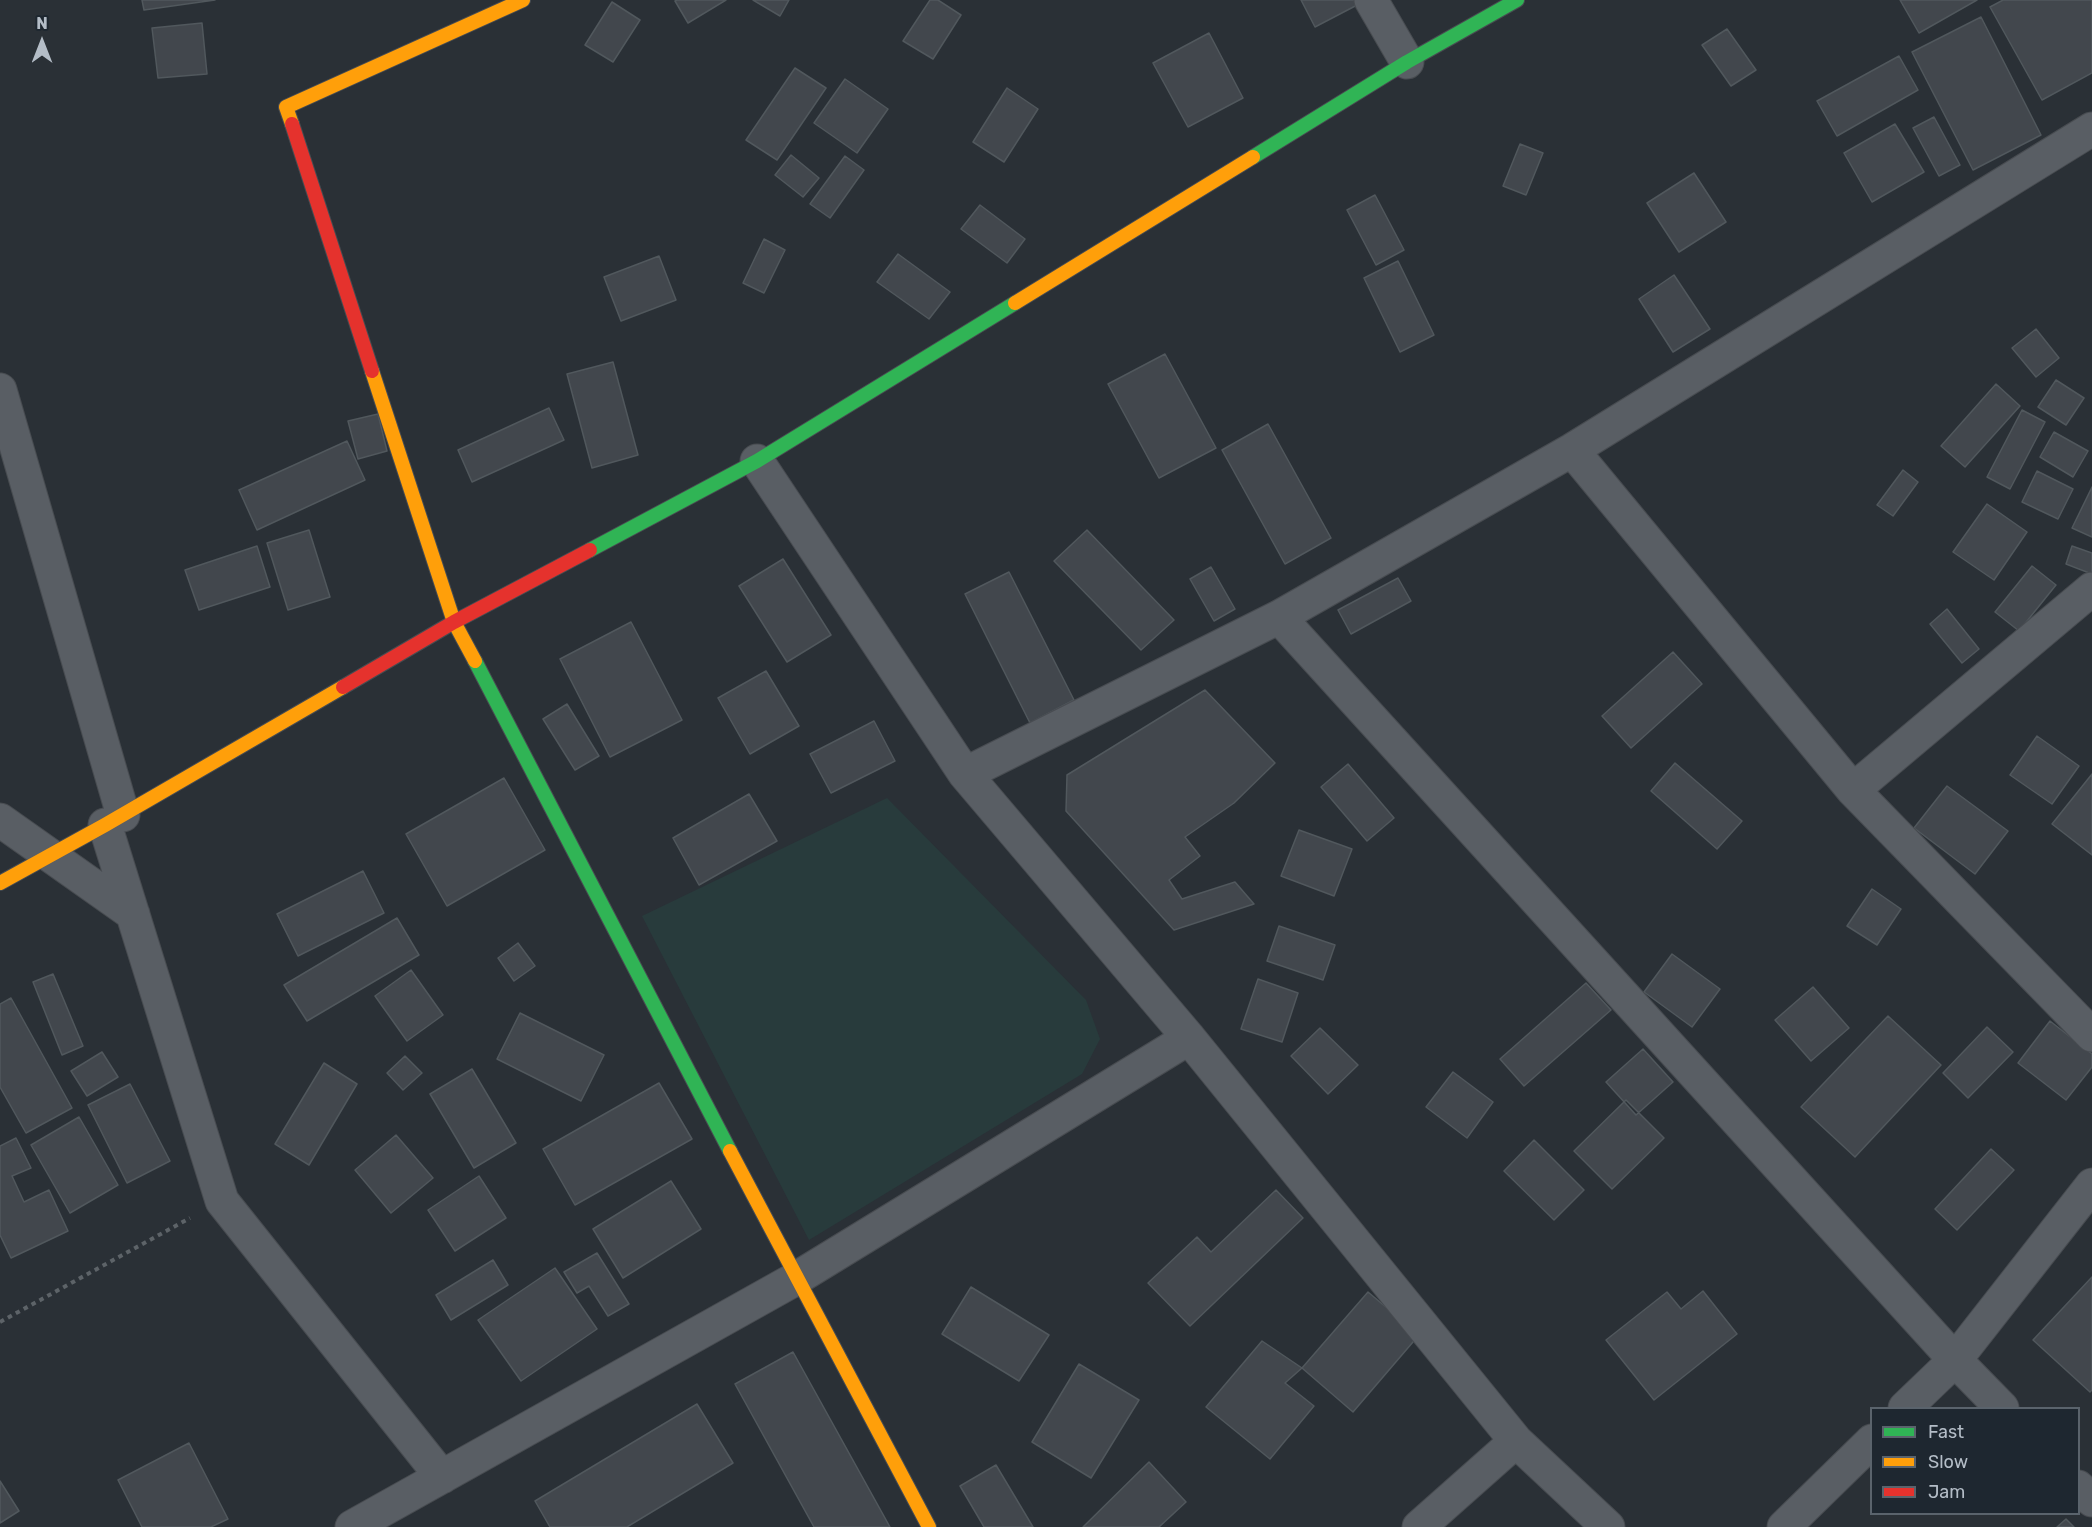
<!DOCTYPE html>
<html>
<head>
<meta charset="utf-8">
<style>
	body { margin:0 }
	#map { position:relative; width:2092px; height:1527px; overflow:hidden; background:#2a3036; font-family:Rubik,sans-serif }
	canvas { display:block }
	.legend { position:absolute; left:1870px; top:1407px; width:210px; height:108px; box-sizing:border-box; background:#1e2730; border:2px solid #5a636c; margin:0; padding:8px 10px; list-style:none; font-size:18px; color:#b4bdc7 }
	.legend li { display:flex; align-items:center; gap:12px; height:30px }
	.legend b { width:30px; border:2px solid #5a636c }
	.north { position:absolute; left:12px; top:12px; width:60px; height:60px; -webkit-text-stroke:4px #1e2730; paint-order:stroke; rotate:0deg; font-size:16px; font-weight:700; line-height:24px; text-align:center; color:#b4bdc7 }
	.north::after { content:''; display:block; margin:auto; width:21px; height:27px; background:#b4bdc7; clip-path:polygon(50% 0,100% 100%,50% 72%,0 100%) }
</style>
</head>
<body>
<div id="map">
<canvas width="2092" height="1527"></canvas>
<ul class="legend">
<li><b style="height:8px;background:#30b455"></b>Fast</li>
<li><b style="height:8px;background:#ff9f0a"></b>Slow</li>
<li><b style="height:8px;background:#e5322d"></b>Jam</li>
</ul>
<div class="north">N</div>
</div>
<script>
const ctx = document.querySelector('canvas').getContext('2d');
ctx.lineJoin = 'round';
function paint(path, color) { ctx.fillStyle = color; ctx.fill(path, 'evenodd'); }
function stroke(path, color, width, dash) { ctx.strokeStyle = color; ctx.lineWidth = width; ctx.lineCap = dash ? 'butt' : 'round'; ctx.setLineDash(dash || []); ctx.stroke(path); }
const green = new Path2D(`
	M 887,798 L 1086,1000 L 1100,1039 L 1082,1074 L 809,1240 L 642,916 Z`);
const building = new Path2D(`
	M 142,0 L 215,0 L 144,10 Z
	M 677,0 L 726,0 L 688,23 L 675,1 Z
	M 753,0 L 789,0 L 780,16 Z
	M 930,0 L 938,0 L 961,15 L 933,59 L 903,41 Z
	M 1301,0 L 1360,0 L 1361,3 L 1315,27 Z
	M 1900,0 L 1977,0 L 1919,33 Z
	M 2003,0 L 2092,0 L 2092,73 L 2042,100 L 1990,7 Z
	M 612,2 L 640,20 L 613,62 L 585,45 Z
	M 1981,17 L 2041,135 L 1973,170 L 1912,52 Z
	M 202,23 L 207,74 L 158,78 L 152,28 Z
	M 1727,29 L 1756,70 L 1731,86 L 1702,45 Z
	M 1209,33 L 1243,98 L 1188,127 L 1153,63 Z
	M 1899,56 L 1918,90 L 1837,136 L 1817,101 Z
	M 795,68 L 826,88 L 777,160 L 746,140 Z
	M 845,79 L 888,109 L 857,153 L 814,123 Z
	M 1007,88 L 1038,109 L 1004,162 L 973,142 Z
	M 1934,117 L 1960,165 L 1939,176 L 1913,128 Z
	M 1895,124 L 1924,172 L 1872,202 L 1844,153 Z
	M 1520,144 L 1543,153 L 1526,195 L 1503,186 Z
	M 791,155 L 819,178 L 803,197 L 775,175 Z
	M 845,156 L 864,170 L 830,218 L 810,204 Z
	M 1694,173 L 1726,222 L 1679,252 L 1647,203 Z
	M 1375,195 L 1404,250 L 1376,265 L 1347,210 Z
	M 980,205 L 1025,239 L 1007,263 L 961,229 Z
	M 764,239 L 785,250 L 764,293 L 743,283 Z
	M 898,254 L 950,292 L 929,319 L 877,282 Z
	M 659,256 L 676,300 L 621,321 L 604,277 Z
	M 1398,261 L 1434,335 L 1400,352 L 1364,278 Z
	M 1674,275 L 1710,329 L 1673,352 L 1639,299 Z
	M 2036,329 L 2059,358 L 2036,377 L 2012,348 Z
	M 1165,354 L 1216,448 L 1159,478 L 1108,384 Z
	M 613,362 L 638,455 L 592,468 L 567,374 Z
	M 2056,380 L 2084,398 L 2066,425 L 2038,407 Z
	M 1996,384 L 2020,406 L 1965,467 L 1941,446 Z
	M 549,408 L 564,440 L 472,482 L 458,450 Z
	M 2022,410 L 2045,422 L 2010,489 L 1987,477 Z
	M 378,414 L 387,451 L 358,459 L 348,421 Z
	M 1268,424 L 1331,538 L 1285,564 L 1222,450 Z
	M 2054,432 L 2088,451 L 2073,477 L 2040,457 Z
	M 347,441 L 365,480 L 257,530 L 239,490 Z
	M 1903,470 L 1918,482 L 1893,516 L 1877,505 Z
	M 2037,471 L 2073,489 L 2058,519 L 2022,502 Z
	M 2092,487 L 2092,537 L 2072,528 Z
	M 1987,504 L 2027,532 L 1994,580 L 1953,552 Z
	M 309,530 L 330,597 L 288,610 L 267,543 Z
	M 1087,530 L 1174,620 L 1141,650 L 1054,561 Z
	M 257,546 L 270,587 L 199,610 L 185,570 Z
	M 2072,546 L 2092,553 L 2092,574 L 2066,564 Z
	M 783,559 L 831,635 L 787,662 L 739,586 Z
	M 2032,566 L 2056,585 L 2019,631 L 1995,612 Z
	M 1211,567 L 1235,609 L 1214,621 L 1190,579 Z
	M 1009,572 L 1074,700 L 1030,723 L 965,594 Z
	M 1398,578 L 1411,601 L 1351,634 L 1338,610 Z
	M 1947,609 L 1979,649 L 1962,663 L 1930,624 Z
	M 631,622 L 682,720 L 610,757 L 560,659 Z
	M 1673,652 L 1702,684 L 1631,748 L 1602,716 Z
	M 766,671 L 799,726 L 750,754 L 718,698 Z
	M 1205,690 L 1275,763 L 1234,803 L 1185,837 L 1200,856 L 1169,880 L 1182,899 L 1235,882 L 1254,904 L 1174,930 L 1066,811 L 1067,775 Z
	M 567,704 L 599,756 L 575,770 L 543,719 Z
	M 874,721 L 895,761 L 831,793 L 810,754 Z
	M 2037,736 L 2079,766 L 2052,804 L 2010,775 Z
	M 1675,763 L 1742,821 L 1717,849 L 1651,791 Z
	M 1348,764 L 1394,818 L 1367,841 L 1321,787 Z
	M 2092,774 L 2092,855 L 2052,824 Z
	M 504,778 L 545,850 L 447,906 L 406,834 Z
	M 1947,786 L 2008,831 L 1975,874 L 1914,828 Z
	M 749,794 L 777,841 L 699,885 L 673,838 Z
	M 1299,830 L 1352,849 L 1334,896 L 1281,876 Z
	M 363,871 L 384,913 L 298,956 L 277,914 Z
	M 1872,889 L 1901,909 L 1877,945 L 1847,926 Z
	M 397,918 L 419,955 L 307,1021 L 284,985 Z
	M 1279,926 L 1335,945 L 1323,980 L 1267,961 Z
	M 518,943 L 535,966 L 514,981 L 498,958 Z
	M 1672,954 L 1720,989 L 1692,1027 L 1644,992 Z
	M 411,970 L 443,1015 L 407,1041 L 375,996 Z
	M 53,974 L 83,1046 L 62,1055 L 33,982 Z
	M 1258,979 L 1298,993 L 1282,1042 L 1241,1029 Z
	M 1586,983 L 1611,1010 L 1524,1086 L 1500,1059 Z
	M 1813,987 L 1849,1028 L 1811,1061 L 1775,1020 Z
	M 11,998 L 72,1108 L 26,1133 L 0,1087 L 0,1004 Z
	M 520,1013 L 604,1055 L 581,1101 L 497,1059 Z
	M 1888,1016 L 1941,1065 L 1855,1157 L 1801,1107 Z
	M 2050,1021 L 2092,1054 L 2092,1067 L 2066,1100 L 2018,1063 Z
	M 1987,1027 L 2013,1052 L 1968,1098 L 1943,1073 Z
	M 1320,1028 L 1358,1065 L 1328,1094 L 1291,1056 Z
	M 1643,1049 L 1673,1082 L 1636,1115 L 1606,1082 Z
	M 102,1052 L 118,1077 L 87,1096 L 71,1071 Z
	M 405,1056 L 422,1073 L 403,1090 L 387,1073 Z
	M 324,1063 L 357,1084 L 309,1165 L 275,1144 Z
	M 472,1069 L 516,1143 L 474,1168 L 430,1094 Z
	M 1453,1072 L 1493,1102 L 1467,1138 L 1426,1107 Z
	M 659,1083 L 692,1139 L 575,1205 L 543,1149 Z
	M 130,1084 L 170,1161 L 127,1183 L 88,1105 Z
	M 1626,1100 L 1664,1138 L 1612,1189 L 1574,1151 Z
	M 79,1117 L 118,1185 L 70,1213 L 31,1145 Z
	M 396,1135 L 433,1178 L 391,1213 L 355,1170 Z
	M 16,1138 L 31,1168 L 12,1176 L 24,1202 L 49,1190 L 68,1231 L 11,1258 L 0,1235 L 0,1146 Z
	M 1534,1140 L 1584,1190 L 1554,1220 L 1504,1171 Z
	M 1991,1149 L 2014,1170 L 1957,1230 L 1935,1209 Z
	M 479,1176 L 506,1218 L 455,1251 L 428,1210 Z
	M 671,1181 L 701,1229 L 623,1278 L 593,1229 Z
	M 1276,1190 L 1303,1218 L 1190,1326 L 1148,1283 L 1197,1237 L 1211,1252 Z
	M 597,1253 L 629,1304 L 608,1316 L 589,1286 L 577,1293 L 564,1272 Z
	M 493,1260 L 508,1285 L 451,1320 L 436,1295 Z
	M 555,1268 L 597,1329 L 521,1381 L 478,1320 Z
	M 2092,1277 L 2092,1390 L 2090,1392 L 2033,1340 Z
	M 971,1287 L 1049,1335 L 1019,1381 L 942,1334 Z
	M 1703,1291 L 1737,1334 L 1654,1400 L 1606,1340 L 1667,1292 L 1681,1309 Z
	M 1368,1292 L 1419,1335 L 1353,1412 L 1302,1368 Z
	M 1262,1341 L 1302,1368 L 1285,1383 L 1314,1406 L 1270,1459 L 1206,1407 Z
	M 793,1352 L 890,1527 L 814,1527 L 735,1384 Z
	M 1079,1364 L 1139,1400 L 1091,1478 L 1032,1442 Z
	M 697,1404 L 733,1463 L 627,1527 L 550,1527 L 535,1501 Z
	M 189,1443 L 228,1519 L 211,1527 L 142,1527 L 118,1480 Z
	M 1149,1462 L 1186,1502 L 1159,1527 L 1083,1527 Z
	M 996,1465 L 1033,1527 L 984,1527 L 960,1486 Z
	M 0,1481 L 19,1511 L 0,1523 Z
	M 2066,1519 L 2074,1527 L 2057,1527 Z`);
const path = new Path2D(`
	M 0,1322 L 190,1218`);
const street = new Path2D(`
	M 1371,0 L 1407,62
	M 0,390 L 123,815
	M 1572,450 L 1853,790 L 2092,1035
	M 757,461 L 965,774 L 1189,1038 L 1516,1441 L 1608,1527
	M 1279,617 L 1955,1360 L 2002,1408
	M 965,774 L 1279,617 L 1572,450 L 2092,129
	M 1853,790 L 2092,589
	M 0,820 L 133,914
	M 105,825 L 222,1201 L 442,1477
	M 1905,1408 L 1955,1360 L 2092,1185
	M 2078,1487 L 2092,1500
	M 352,1527 L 797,1278 L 1189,1038
	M 1419,1527 L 1516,1441
	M 1784,1527 L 1872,1441`);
const fast = new Path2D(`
	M 1253,157 L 1407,62 L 1517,0
	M 590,550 L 757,461 L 1015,303
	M 475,661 L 730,1151`);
const slow = new Path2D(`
	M 292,124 L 286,107 L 523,0
	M 1015,303 L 1253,157
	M 372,371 L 454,622 L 475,661
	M 0,883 L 105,825 L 343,687
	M 730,1151 L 929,1527`);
const jam = new Path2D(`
	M 292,124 L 372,371
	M 343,687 L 454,622 L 590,550`);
paint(green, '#283b3c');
paint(building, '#42474d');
stroke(building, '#51585d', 1.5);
stroke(street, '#484c51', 35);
stroke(fast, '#484c51', 16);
stroke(slow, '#484c51', 16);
stroke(jam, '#484c51', 16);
stroke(path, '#5d6368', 4, [4.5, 4.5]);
stroke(street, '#595e64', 33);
stroke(fast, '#30b455', 14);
stroke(slow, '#ff9f0a', 14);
stroke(jam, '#e5322d', 14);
</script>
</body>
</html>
